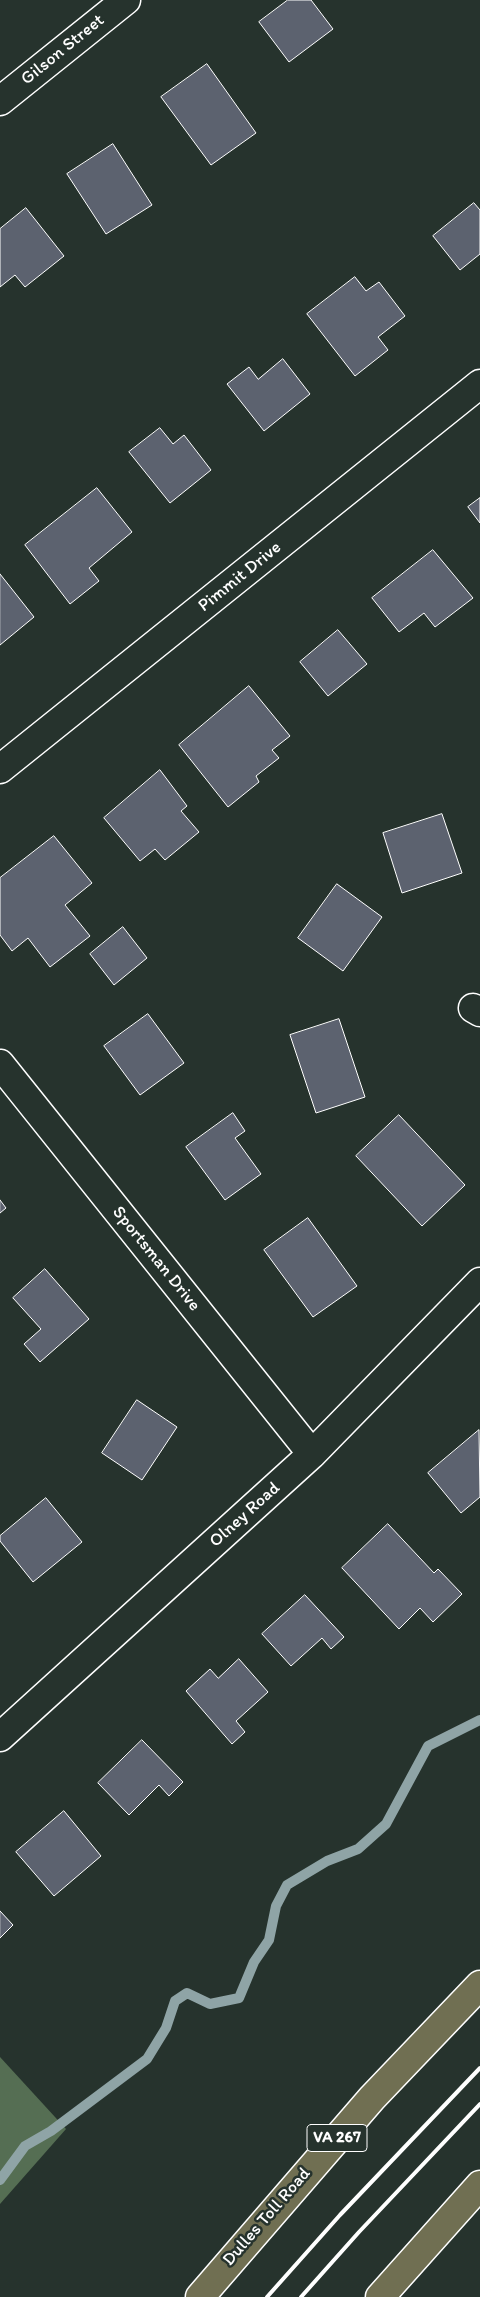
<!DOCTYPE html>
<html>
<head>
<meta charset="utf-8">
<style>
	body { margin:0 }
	canvas { display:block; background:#26332d }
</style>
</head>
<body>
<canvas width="480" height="2297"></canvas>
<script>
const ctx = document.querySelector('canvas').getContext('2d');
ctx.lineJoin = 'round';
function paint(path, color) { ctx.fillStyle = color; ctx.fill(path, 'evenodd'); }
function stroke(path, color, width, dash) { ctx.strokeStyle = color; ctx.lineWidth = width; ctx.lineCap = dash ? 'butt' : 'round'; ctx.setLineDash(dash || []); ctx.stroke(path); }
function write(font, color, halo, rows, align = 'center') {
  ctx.font = font + ' Itim,sans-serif'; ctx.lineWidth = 5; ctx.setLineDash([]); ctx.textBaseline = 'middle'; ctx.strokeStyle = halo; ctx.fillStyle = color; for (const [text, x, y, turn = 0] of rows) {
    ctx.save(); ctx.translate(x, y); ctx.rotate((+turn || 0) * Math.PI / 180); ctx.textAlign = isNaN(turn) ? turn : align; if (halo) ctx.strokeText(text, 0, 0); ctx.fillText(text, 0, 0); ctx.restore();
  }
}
const green = new Path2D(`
	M 0,2057 L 66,2129 L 0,2204 Z`);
const stream = new Path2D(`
	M 0,2180 L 25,2146 L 51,2131 L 147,2059 L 166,2028 L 175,2001 L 187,1993 L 210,2004 L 239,1998 L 254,1962 L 269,1940 L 276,1906 L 287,1885 L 327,1861 L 358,1849 L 386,1824 L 428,1746 L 480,1720`);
const building = new Path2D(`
	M 288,0 L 311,0 L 333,29 L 289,62 L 259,22 Z
	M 207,64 L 256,133 L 211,165 L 161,97 Z
	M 113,144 L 152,205 L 106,234 L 67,174 Z
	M 474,203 L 480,210 L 480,254 L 460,270 L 433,236 Z
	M 26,208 L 64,256 L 25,287 L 15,275 L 0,287 L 0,229 Z
	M 355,277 L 366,291 L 379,282 L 405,316 L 378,337 L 388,350 L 355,376 L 307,314 Z
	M 283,359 L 310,394 L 264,431 L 227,384 L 249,367 L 258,379 Z
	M 160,428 L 173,444 L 184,435 L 211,470 L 170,503 L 129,452 Z
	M 97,488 L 132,532 L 89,568 L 99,581 L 70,604 L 25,545 Z
	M 480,498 L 480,523 L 468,507 Z
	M 433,550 L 473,598 L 435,627 L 424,613 L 399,632 L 372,598 Z
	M 0,574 L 34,617 L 0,645 Z
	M 338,630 L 367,664 L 328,696 L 300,662 Z
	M 249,686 L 290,736 L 272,750 L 279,758 L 256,776 L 259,782 L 228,807 L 179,745 Z
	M 160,770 L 187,806 L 181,811 L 199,832 L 165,860 L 155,849 L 140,861 L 104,818 Z
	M 442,814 L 462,873 L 402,893 L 383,833 Z
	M 54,836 L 92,883 L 65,905 L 90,936 L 50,967 L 28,938 L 12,951 L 0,935 L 0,878 Z
	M 337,884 L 382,917 L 343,971 L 298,938 Z
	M 123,927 L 147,958 L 114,985 L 90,954 Z
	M 148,1014 L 184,1063 L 140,1095 L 104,1046 Z
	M 339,1019 L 365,1097 L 316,1113 L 290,1035 Z
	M 233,1113 L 245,1131 L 235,1138 L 261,1174 L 225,1200 L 186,1147 Z
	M 399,1115 L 465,1185 L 422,1226 L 356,1156 Z
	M 0,1200 L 6,1208 L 0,1213 Z
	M 308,1218 L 357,1286 L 313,1317 L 264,1250 Z
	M 45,1269 L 89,1319 L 40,1362 L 24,1344 L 41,1329 L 13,1298 Z
	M 137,1400 L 177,1427 L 142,1480 L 102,1453 Z
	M 479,1430 L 480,1497 L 461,1513 L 428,1473 Z
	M 46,1498 L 82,1542 L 33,1582 L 0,1541 L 0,1536 Z
	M 388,1524 L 434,1573 L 438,1569 L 462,1594 L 433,1622 L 420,1608 L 399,1629 L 342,1568 Z
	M 305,1595 L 344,1637 L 331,1649 L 322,1638 L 291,1666 L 262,1634 Z
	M 239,1659 L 268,1692 L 236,1721 L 245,1732 L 232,1744 L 186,1691 L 210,1669 L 218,1678 Z
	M 142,1740 L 183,1782 L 169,1796 L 159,1785 L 129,1815 L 98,1783 Z
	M 64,1811 L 101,1856 L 54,1896 L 16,1852 Z
	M 0,1911 L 13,1925 L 0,1938 Z`);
const minor = new Path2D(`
	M 0,101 L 126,0
	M 0,769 L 480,384
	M 473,1008 L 480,1012
	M 0,1064 L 312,1454
	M 0,1737 L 312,1454 L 480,1282`);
const highway = new Path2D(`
	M 200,2297 L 372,2098 L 480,1985
	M 380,2297 L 480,2185`);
const rail = new Path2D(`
	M 267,2297 L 340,2215 L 480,2068
	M 301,2297 L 359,2232 L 480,2104`);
const shields = [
	[337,2138,60]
];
const shieldNames = [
	["VA 267",337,2138]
];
const streetNames = [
	["Gilson Street",63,50,-39],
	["Pimmit Drive",240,577,-39],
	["Sportsman Drive",156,1259,51],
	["Olney Road",245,1515,-42],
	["Dulles Toll Road",267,2217,-49]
];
paint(green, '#556e53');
stroke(stream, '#8fa4a6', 10);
paint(building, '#5c626f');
stroke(building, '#fff', 1);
stroke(minor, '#fff', 31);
stroke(highway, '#fff', 31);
stroke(minor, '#26332d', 28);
stroke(highway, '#706f52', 28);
stroke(rail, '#fff', 4);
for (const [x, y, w] of shields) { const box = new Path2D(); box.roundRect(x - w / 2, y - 13.5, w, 27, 4); ctx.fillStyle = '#26332d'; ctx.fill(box); stroke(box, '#fff', 1); }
write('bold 16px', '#fff', null, shieldNames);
write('18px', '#fff', '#26332d', streetNames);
</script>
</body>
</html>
